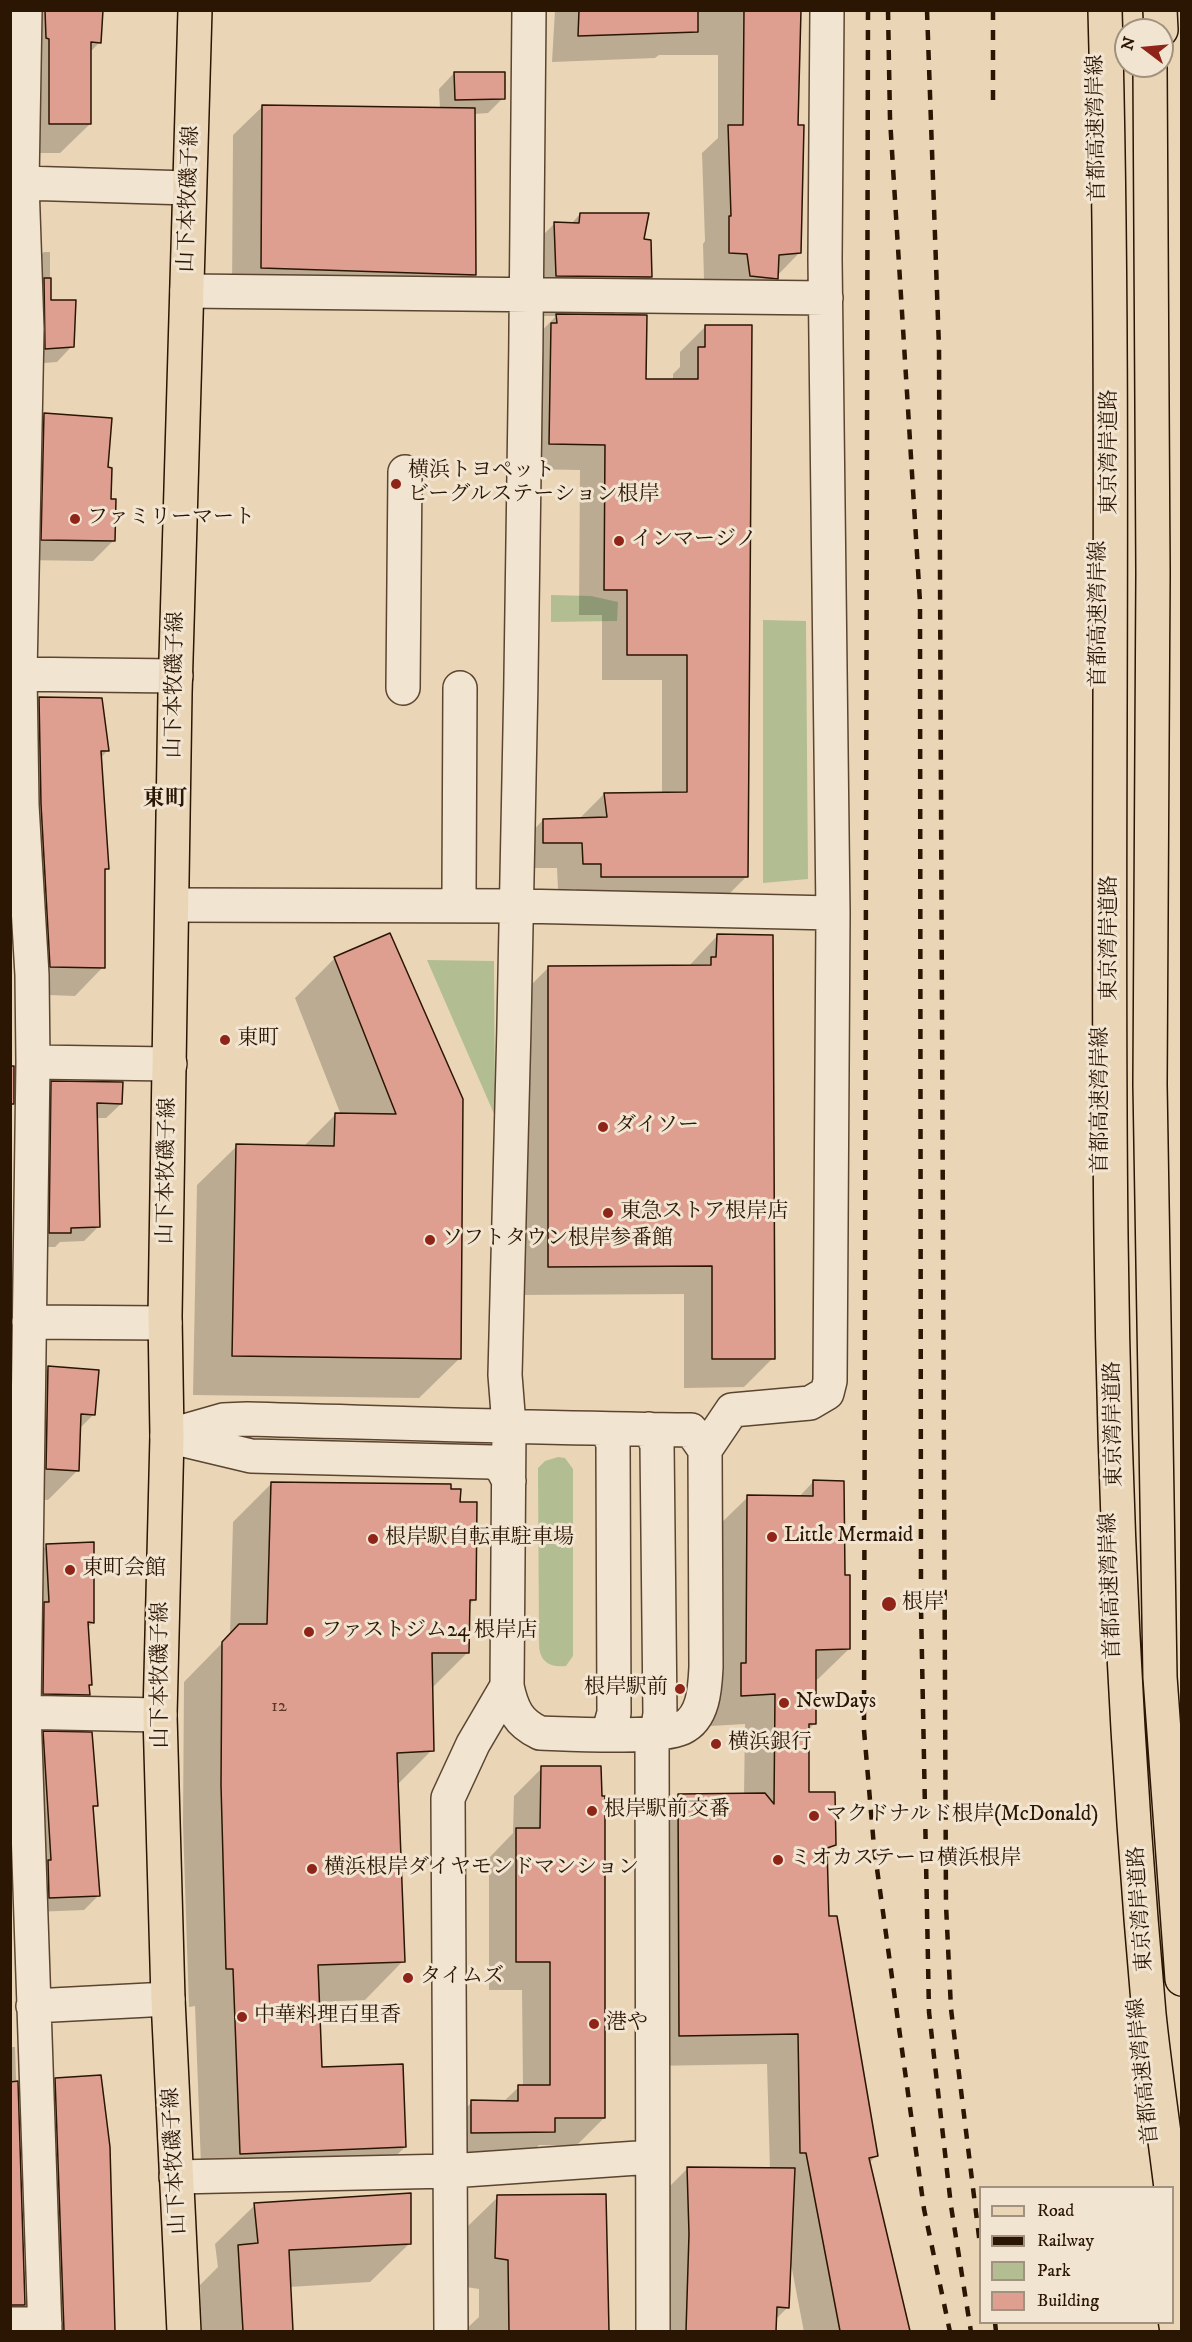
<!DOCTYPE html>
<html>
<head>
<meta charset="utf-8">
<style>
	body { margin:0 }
	#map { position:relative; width:1192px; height:2342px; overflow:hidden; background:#ead6b7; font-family:"IM FELL DW Pica",serif }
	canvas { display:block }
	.frame { position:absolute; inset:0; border:12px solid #2b1503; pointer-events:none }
	.legend { position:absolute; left:979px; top:2186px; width:195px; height:138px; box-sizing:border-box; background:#f1e4d0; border:2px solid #a2917e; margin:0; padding:8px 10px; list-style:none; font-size:18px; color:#2b1503 }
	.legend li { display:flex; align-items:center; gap:12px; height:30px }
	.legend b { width:30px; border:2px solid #a2917e }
	.north { position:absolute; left:1114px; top:18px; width:60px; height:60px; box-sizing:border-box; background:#f1e4d0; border:2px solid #a2917e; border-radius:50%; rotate:286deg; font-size:16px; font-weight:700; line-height:24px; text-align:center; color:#2b1503 }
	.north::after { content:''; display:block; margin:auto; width:21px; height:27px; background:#8f2418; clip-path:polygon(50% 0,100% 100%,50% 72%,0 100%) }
</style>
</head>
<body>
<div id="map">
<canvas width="1192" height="2342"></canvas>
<div class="frame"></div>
<ul class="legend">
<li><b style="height:8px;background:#ead6b7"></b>Road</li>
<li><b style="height:8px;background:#2b1503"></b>Railway</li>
<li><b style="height:16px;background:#b2be92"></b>Park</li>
<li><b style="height:16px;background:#de9f91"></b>Building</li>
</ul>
<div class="north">N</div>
</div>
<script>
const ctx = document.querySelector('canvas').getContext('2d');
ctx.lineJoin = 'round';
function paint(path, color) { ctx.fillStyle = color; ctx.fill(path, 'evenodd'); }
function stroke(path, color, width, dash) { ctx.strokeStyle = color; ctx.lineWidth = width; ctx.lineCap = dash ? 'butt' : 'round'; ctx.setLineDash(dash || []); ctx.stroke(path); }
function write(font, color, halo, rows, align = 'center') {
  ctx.font = font + ' "IM FELL DW Pica","Noto Serif JP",serif'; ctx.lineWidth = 6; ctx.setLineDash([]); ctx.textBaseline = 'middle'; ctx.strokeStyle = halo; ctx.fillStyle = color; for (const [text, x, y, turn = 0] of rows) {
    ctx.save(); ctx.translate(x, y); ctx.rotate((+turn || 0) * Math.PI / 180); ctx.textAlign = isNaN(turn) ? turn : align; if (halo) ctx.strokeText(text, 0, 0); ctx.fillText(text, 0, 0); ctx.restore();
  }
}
const green = new Path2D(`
	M 551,595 L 591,596 L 618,602 L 617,621 L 551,622 Z
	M 763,620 L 806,621 L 808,879 L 763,883 Z
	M 427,960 L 494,961 L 495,1116 Z
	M 558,1457 L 565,1458 L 573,1469 L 573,1656 L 566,1666 C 549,1668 539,1661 539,1644 L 538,1468 L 545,1461 Z`);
const shadow = new Path2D(`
	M 42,10 L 101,10 L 100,42 L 89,53 L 90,124 L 60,153 L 21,153 L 17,36 Z
	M 555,10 L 800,10 L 796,127 L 800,252 L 750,304 L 724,302 L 721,280 L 704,279 L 703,244 L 705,241 L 702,153 L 718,138 L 718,55 L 659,55 L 655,58 L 552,62 Z
	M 454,73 L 503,98 L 488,113 L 474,114 L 474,275 L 445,304 L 232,297 L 233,135 L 263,106 L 440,109 L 439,89 Z
	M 580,214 L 642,241 L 651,277 L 612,316 L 645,381 L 673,381 L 673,374 L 680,367 L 680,352 L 706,326 L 747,876 L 721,902 L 576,902 L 576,889 L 558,889 L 557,868 L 519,868 L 518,846 L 543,820 L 579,819 L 604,794 L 662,794 L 662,680 L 602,680 L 602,615 L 579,615 L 580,470 L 524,469 L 532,341 L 556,316 L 516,316 L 515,263 L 555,223 L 571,224 Z
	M 44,252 L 50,252 L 50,302 L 72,346 L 57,362 L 31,364 L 28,267 Z
	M 45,414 L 107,469 L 114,540 L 93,561 L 21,560 L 24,435 Z
	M 40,699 L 107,751 L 100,759 L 107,869 L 103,873 L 103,967 L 75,996 L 22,994 L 11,727 Z
	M 389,935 L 459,1359 L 419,1398 L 193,1395 L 197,1185 L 237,1146 L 303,1147 L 335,1115 L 341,1115 L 295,998 L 335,958 Z
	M 717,936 L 773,1358 L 744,1387 L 684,1388 L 684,1294 L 520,1295 L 519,997 L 548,968 L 688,967 Z
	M 52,1083 L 121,1104 L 106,1118 L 96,1118 L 98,1227 L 84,1241 L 60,1242 L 55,1247 L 35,1247 L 38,1097 Z
	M 48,1368 L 94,1414 L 79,1429 L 77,1471 L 48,1500 L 17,1498 L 19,1398 Z
	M 813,1482 L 843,1576 L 849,1649 L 818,1679 L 815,1680 L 815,1723 L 808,1730 L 808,1794 L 834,1844 L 826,1853 L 828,1918 L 877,2155 L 869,2163 L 908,2332 L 804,2332 L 791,2264 L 788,2307 L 775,2320 L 775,2332 L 666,2332 L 666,2190 L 688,2168 L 770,2170 L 767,2064 L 649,2066 L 648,1826 L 679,1796 L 744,1795 L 745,1724 L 711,1726 L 717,1527 L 748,1497 L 798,1498 Z
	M 271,1484 L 450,1491 L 459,1504 L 475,1599 L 469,1605 L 468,1652 L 431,1689 L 432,1750 L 396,1786 L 403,1961 L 365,2000 L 318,2002 L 320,2068 L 405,2147 L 366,2185 L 202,2192 L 195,2006 L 189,2007 L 183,1824 L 184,1682 L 230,1635 L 233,1522 Z
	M 47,1545 L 93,1622 L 87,1628 L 90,1684 L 87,1687 L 88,1694 L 68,1715 L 23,1714 L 26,1566 Z
	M 44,1733 L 96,1806 L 91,1810 L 99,1895 L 84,1910 L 34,1912 L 29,1748 Z
	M 542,1768 L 604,2118 L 576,2146 L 539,2145 L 525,2159 L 444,2160 L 444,2130 L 472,2102 L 503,2102 L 519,2087 L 523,2087 L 522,1990 L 489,1990 L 489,1858 L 513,1833 L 514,1796 Z
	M 10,1911 L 12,1966 L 10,1968 Z
	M 10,2047 L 15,2047 L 24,2305 L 10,2318 Z
	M 56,2080 L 108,2147 L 112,2332 L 49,2332 L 41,2095 Z
	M 605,2195 L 608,2332 L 463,2332 L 479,2317 L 479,2289 L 466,2287 L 468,2226 L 498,2197 Z
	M 255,2205 L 410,2243 L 370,2282 L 289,2287 L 291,2332 L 202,2332 L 200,2285 L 218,2267 L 215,2244 Z`);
const building = new Path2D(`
	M 45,10 L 103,10 L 101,43 L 91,42 L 91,124 L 49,124 L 49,39 L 46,38 Z
	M 579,10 L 698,10 L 698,32 L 578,36 Z
	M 744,10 L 801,10 L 798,125 L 804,125 L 801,253 L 779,255 L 778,279 L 750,276 L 747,254 L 729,253 L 729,216 L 731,216 L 728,125 L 743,125 Z
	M 454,72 L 505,72 L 505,99 L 455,100 Z
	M 262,105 L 475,108 L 476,275 L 261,268 Z
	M 580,213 L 649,213 L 644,239 L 651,240 L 652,277 L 556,276 L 554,222 L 579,223 Z
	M 44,278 L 51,278 L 51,300 L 76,300 L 74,347 L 45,349 Z
	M 556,314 L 647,315 L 646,379 L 698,379 L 698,347 L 705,347 L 705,325 L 752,325 L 748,877 L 601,877 L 601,864 L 583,864 L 582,843 L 543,843 L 543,819 L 607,817 L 604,793 L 687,792 L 687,655 L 627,655 L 627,590 L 604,590 L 605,445 L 549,444 L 551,323 L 557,323 Z
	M 44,413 L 112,418 L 108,467 L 112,468 L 111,499 L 116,499 L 115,541 L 41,540 Z
	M 39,697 L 102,698 L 109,751 L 101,751 L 109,869 L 105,869 L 105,968 L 50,967 L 41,804 Z
	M 390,933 L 463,1099 L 461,1359 L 232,1356 L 236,1144 L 334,1146 L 335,1113 L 396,1114 L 334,957 Z
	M 717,934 L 773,935 L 775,1359 L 712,1359 L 712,1266 L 548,1267 L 548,966 L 711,965 L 711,957 L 716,957 Z
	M 10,1066 L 14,1066 L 14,1104 L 10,1104 Z
	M 51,1081 L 123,1082 L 122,1104 L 97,1103 L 100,1227 L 71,1228 L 71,1233 L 49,1233 Z
	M 48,1366 L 99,1370 L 95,1415 L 81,1414 L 79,1471 L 46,1469 Z
	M 813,1480 L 844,1481 L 845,1575 L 850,1575 L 850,1649 L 816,1650 L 816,1724 L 809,1724 L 809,1792 L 835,1792 L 836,1845 L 827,1848 L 829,1916 L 837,1916 L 878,2156 L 869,2158 L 910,2331 L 840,2331 L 806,2153 L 800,2153 L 798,2034 L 679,2036 L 678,1794 L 765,1793 L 774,1804 L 775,1694 L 741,1696 L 741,1663 L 746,1663 L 747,1495 L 813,1496 Z
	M 271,1482 L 451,1484 L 451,1489 L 461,1489 L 460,1502 L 477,1502 L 476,1600 L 470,1600 L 469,1653 L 432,1653 L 434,1751 L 397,1753 L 405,1962 L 318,1965 L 322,2067 L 403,2064 L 406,2147 L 240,2154 L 233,1969 L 226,1969 L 221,1785 L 222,1642 L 239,1624 L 267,1624 Z
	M 94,1542 L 94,1623 L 88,1622 L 92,1685 L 89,1685 L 90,1695 L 43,1694 L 44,1602 L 49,1602 L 46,1544 Z
	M 43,1731 L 92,1732 L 98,1806 L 93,1806 L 100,1896 L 49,1898 L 48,1860 L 51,1860 Z
	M 541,1766 L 601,1766 L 602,1796 L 605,1796 L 605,2118 L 555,2118 L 555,2132 L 471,2133 L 471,2100 L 518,2101 L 518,2085 L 550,2085 L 550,1962 L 516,1962 L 516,1828 L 540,1828 Z
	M 101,2075 L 110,2147 L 115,2331 L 64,2331 L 55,2078 Z
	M 18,2081 L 25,2305 L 10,2305 L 10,2082 Z
	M 687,2167 L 795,2168 L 789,2308 L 777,2307 L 776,2331 L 686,2331 L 689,2234 Z
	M 411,2193 L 411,2244 L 289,2250 L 293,2331 L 243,2331 L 238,2245 L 258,2243 L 254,2203 Z
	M 606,2194 L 609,2331 L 509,2331 L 508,2260 L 495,2258 L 497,2195 Z`);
const minor = new Path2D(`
	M 25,10 L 22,183 L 27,329 L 20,674 L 22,805 L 32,975 L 33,1062 L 24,1711 L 45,2332
	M 22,183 L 189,188
	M 187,291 L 826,298
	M 10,674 L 176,676
	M 403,688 L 405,472
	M 459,892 L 460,688
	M 173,905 L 519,906 L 833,913
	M 33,1062 L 170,1064
	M 29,1322 L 165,1323
	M 606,1429 L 613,1443 L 614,1713 L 608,1734
	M 649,1429 L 657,1444 L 660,1714 L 657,1732
	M 167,1436 L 223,1420 L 247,1419 C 395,1423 543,1428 691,1430 L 705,1450 L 706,1667 C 705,1687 704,1718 682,1728 C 658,1739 570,1734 540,1733 C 518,1723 512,1709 507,1686 L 509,1426 L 505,1375 C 518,920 526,466 529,10
	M 167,1436 L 251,1456 L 491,1462 L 501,1466 L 509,1481
	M 705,1450 L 732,1410 L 810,1403 L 827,1393 L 830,1381 L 833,913 L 825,259 L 827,10
	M 10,1712 L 160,1715
	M 652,1732 L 653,2332
	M 33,2006 L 168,1999
	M 176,2177 L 450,2171 L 652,2157
	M 10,2324 L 45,2324
	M 451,2332 L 448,1798 L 473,1744 L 507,1686`);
const major = new Path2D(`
	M 184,2332 L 168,1999 L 160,1715 L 167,1436 L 165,1316 L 175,693 L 195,10`);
const highway = new Path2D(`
	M 1105,10 C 1116,419 1106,828 1111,1237 C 1114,1496 1126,1756 1149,2014 C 1155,2072 1164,2130 1171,2188
	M 1160,10 L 1161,30
	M 1150,66 L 1153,573 L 1150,1084 L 1160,1677 L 1182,1979
	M 1172,2200 L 1182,2272
	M 1172,2299 L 1177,2332`);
const rail = new Path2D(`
	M 868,10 L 864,1730 L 874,1847 L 924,2209 L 950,2332
	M 888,10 L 890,119 L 920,602 L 921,1607 L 929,2012 L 951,2206 L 971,2332
	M 927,10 L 939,348 L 946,1905 L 951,2009 L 980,2245
	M 993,10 L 993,110
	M 995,2322 L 996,2332`);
const markers = [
	[396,484,6,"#8f2418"],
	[75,519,6,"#8f2418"],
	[619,541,6,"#8f2418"],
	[225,1040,6,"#8f2418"],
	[603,1127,6,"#8f2418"],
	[608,1213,6,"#8f2418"],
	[430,1240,6,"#8f2418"],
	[772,1537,6,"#8f2418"],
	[373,1539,6,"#8f2418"],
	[70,1570,6,"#8f2418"],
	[889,1604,8,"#8f2418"],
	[309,1632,6,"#8f2418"],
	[680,1689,6,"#8f2418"],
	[784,1703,6,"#8f2418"],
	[716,1744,6,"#8f2418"],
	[592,1811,6,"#8f2418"],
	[814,1816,6,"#8f2418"],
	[778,1860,6,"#8f2418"],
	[312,1869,6,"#8f2418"],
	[408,1978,6,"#8f2418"],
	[242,2017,6,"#8f2418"],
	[594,2024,6,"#8f2418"]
];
const numberNames = [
	["12",279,1707]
];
const streetNames = [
	["首都高速湾岸線",1098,128,-91],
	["山下本牧磯子線",190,199,-88],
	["東京湾岸道路",1111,452,-90],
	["首都高速湾岸線",1100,614,-90],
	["山下本牧磯子線",176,685,-89],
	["東京湾岸道路",1111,938,-90],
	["首都高速湾岸線",1102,1100,-90],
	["山下本牧磯子線",168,1171,-89],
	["東京湾岸道路",1115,1424,-91],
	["首都高速湾岸線",1112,1586,-92],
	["山下本牧磯子線",162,1675,-90],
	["東京湾岸道路",1142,1909,-94],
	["首都高速湾岸線",1145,2071,-96],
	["山下本牧磯子線",176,2161,-93]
];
const poiNames = [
	["横浜トヨペット",408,472],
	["ビーグルステーション根岸",408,496],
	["ファミリーマート",87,519],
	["インマージノ",631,541],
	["東町",237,1040],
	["ダイソー",615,1127],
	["東急ストア根岸店",620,1213],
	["ソフトタウン根岸参番館",442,1240],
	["Little Mermaid",784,1537],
	["根岸駅自転車駐車場",385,1539],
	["東町会館",82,1570],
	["根岸",902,1604],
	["ファストジム24 根岸店",321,1632],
	["根岸駅前",668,1689,"right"],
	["NewDays",796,1703],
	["横浜銀行",728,1744],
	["根岸駅前交番",604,1811],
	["マクドナルド根岸(McDonald)",826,1816],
	["ミオカステーロ横浜根岸",790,1860],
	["横浜根岸ダイヤモンドマンション",324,1869],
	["タイムズ",420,1978],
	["中華料理百里香",254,2017],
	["港や",606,2024]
];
const neighbourhoodNames = [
	["東町",165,800]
];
paint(green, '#b2be92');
paint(shadow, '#0003');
paint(building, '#de9f91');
stroke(building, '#2b1503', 1.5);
stroke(minor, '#5b4530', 36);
stroke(major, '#2b1503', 36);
stroke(highway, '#2b1503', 36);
stroke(minor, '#f1e4d0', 33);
stroke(major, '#ead6b7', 33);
stroke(highway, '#ead6b7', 33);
stroke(rail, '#2b1503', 4.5, [10, 10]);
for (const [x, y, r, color] of markers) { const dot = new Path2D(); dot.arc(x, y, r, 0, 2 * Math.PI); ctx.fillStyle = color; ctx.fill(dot); stroke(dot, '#f1e4d0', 2); }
write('18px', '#583826', null, numberNames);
write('21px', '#2b1503', '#f1e4d0', streetNames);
write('21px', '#2b1503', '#f1e4d0', poiNames, 'left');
write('bold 22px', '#2b1503', '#f1e4d0', neighbourhoodNames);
</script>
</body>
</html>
